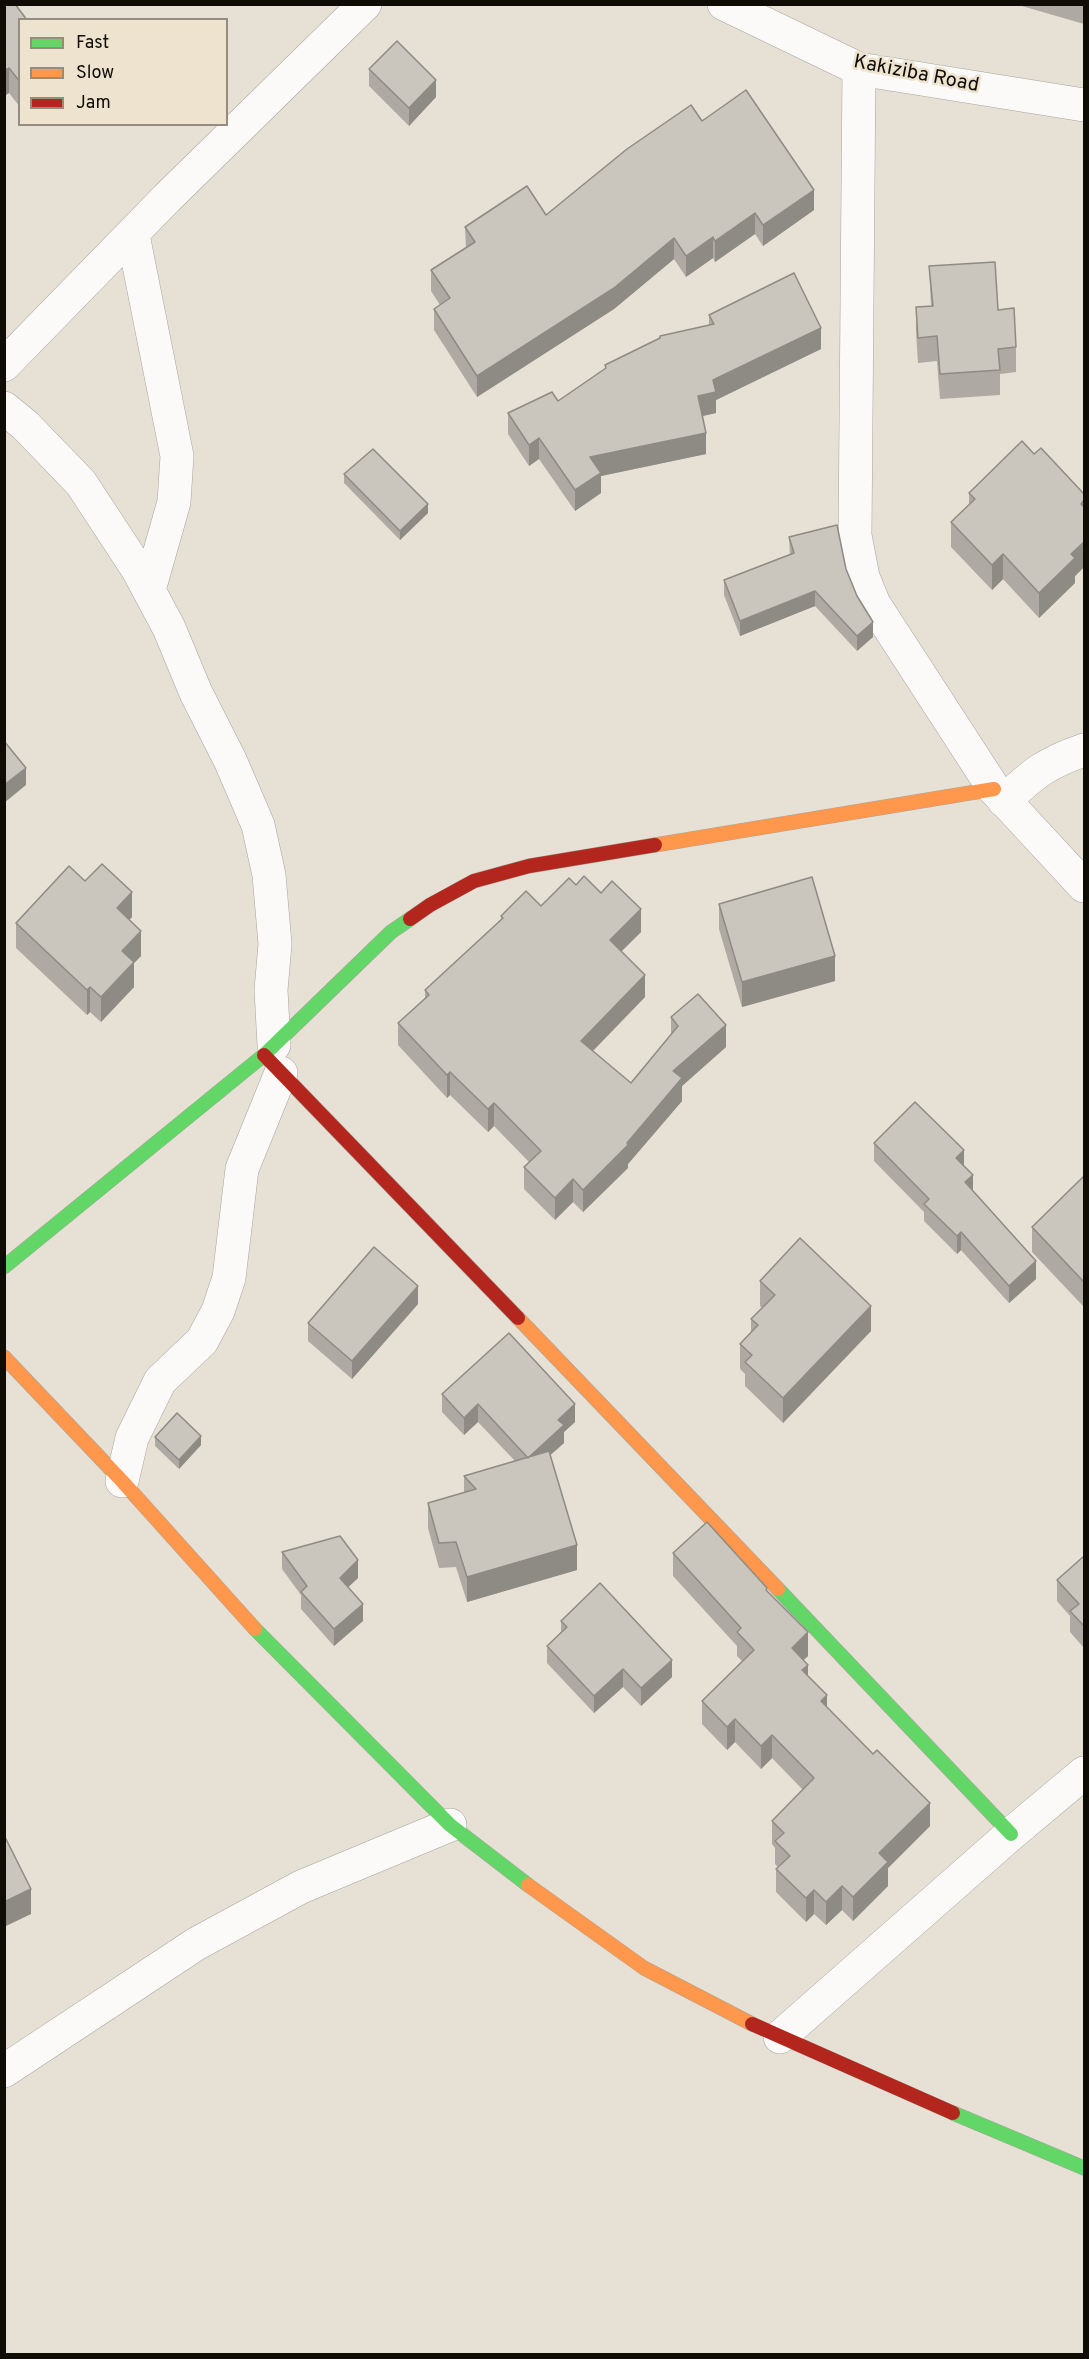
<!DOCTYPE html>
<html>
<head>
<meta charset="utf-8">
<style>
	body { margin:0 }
	#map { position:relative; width:1089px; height:2359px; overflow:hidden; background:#e6e0d5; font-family:Overpass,sans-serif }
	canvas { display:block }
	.frame { position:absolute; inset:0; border:6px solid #0f0c05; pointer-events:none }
	.legend { position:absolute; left:18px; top:18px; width:210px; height:108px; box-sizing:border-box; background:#ede3ce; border:2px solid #948d7e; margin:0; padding:8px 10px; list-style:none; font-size:18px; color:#0f0c05 }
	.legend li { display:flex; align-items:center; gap:12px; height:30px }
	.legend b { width:30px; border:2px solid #948d7e }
</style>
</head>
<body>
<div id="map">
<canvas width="1089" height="2359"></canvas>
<div class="frame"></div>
<ul class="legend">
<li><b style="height:8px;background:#63d668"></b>Fast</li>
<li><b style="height:8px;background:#ff974d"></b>Slow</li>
<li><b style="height:8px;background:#b3261e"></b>Jam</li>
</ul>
</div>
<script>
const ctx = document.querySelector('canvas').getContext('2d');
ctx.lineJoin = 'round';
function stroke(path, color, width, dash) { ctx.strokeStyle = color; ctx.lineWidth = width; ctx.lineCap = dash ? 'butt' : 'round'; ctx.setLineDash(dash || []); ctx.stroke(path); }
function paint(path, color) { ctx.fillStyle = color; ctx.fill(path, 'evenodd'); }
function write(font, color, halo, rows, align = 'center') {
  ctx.font = font + ' Overpass,sans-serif'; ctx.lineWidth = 5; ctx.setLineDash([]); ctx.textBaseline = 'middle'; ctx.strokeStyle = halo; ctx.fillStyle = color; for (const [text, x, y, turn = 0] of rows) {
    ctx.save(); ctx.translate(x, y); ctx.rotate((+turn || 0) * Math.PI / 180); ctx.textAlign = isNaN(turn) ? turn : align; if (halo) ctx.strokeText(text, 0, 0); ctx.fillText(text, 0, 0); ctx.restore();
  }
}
const street = new Path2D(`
	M 724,4 L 859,69 L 1084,105
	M 859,69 L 855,535 L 863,577 L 874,604 L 994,789 L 1084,886
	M 133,235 L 177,456 L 174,502 L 149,590
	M 4,365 L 167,198 L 365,4
	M 4,408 L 25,425 L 81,483 L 138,570 L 169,628 L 196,693 L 230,760 L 258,825 L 269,875 L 275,944 L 271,990 L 274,1045
	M 1004,801 C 1034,773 1046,763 1084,750
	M 122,1481 L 132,1438 L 160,1381 L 202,1341 L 218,1311 L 229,1278 L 242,1169 L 281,1073
	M 780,2037 L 1011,1834 L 1084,1773
	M 4,2071 L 196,1944 L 301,1887 L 450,1825`);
const fast = new Path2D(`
	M 4,1267 L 264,1055 L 391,932 L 410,919
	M 778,1589 L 1011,1834
	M 255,1629 L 450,1825 L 528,1885
	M 953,2113 L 1084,2168`);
const slow = new Path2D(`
	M 655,845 L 994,789
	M 518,1318 L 778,1589
	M 4,1357 L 122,1481 L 255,1629
	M 528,1885 L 644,1968 L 752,2024`);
const jam = new Path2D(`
	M 410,919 L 430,905 L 474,881 L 529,866 L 655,845
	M 264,1055 L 518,1318
	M 752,2024 L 953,2113`);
const wall = new Path2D(`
	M 4,4 L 20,20 L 20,107 L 9,93 L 4,96 Z
	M 1015,4 L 1084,4 L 1084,24 Z
	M 369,69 L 436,97 L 409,126 L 369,86 Z
	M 702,121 L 814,210 L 763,246 L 755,234 L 715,262 L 713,258 L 686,277 L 674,259 L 614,309 L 477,397 L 434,330 L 434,309 L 440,305 L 431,291 L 431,270 L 466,248 L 465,227 L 546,215 Z
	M 929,266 L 998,310 L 1016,347 L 1016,372 L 1000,374 L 1000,395 L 940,399 L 937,361 L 918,363 L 916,332 L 916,307 L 931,306 Z
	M 709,315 L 821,349 L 716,400 L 716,413 L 703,416 L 706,454 L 601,476 L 601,493 L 575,511 L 539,459 L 529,466 L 508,434 L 508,413 L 558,401 L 605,369 L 605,365 L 709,325 Z
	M 1034,454 L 1084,494 L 1084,567 L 1075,576 L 1075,583 L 1039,618 L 1003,579 L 992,590 L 951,547 L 951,522 L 969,505 L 969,493 Z
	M 344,474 L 428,513 L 400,540 L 344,483 Z
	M 789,537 L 846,569 L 873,637 L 857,651 L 815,606 L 740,636 L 724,595 L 724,580 L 790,555 Z
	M 85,881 L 132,917 L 129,920 L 141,956 L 134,963 L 134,987 L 101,1022 L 90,1012 L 87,1015 L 16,948 L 16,923 Z
	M 576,885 L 641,932 L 621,951 L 645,997 L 593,1051 L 631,1083 L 671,1035 L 671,1017 L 726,1047 L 682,1086 L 682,1101 L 628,1164 L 628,1168 L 583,1212 L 573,1202 L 555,1220 L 524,1189 L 524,1167 L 529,1162 L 494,1126 L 488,1132 L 450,1095 L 447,1098 L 398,1045 L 398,1023 L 425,998 L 425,990 L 501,920 L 501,916 L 541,906 Z
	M 719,904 L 835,981 L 742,1007 L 719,929 Z
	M 874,1143 L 964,1166 L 973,1191 L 1036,1279 L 1009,1303 L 961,1250 L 957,1254 L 924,1221 L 924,1212 L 874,1161 Z
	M 1084,1176 L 1084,1304 L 1083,1306 L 1032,1252 L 1032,1227 Z
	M 760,1281 L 871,1331 L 783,1423 L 745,1386 L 745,1374 L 740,1369 L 740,1344 L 751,1332 L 751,1319 L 762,1308 L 760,1306 Z
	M 418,1304 L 352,1379 L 308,1341 L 308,1323 Z
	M 442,1394 L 575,1422 L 564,1432 L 564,1443 L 550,1455 L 577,1570 L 467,1602 L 456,1567 L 439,1568 L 428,1528 L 428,1503 L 464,1493 L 464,1476 L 515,1461 L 478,1422 L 464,1435 L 442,1412 Z
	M 155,1437 L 201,1445 L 179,1469 L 155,1446 Z
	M 282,1552 L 358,1578 L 348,1587 L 363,1621 L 334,1646 L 301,1609 L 301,1595 L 282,1569 Z
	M 673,1553 L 767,1591 L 808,1656 L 803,1660 L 808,1676 L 827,1707 L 930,1826 L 888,1868 L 888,1886 L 853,1921 L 842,1910 L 826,1925 L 814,1914 L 806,1922 L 776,1892 L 776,1869 L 778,1867 L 775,1864 L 775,1848 L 772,1844 L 772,1821 L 803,1790 L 772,1758 L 761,1769 L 735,1742 L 727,1750 L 702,1724 L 702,1701 L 742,1661 L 737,1656 L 737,1646 L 673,1576 Z
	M 1084,1556 L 1084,1648 L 1070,1632 L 1070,1616 L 1057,1601 L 1057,1580 Z
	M 561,1621 L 672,1677 L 641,1706 L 623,1687 L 594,1713 L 547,1663 L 547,1646 L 561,1632 Z`);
const shadedWall = new Path2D(`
	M 9,68 L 9,93 L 4,96 L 4,71 Z
	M 436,80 L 436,97 L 409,126 L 409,108 Z
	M 814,190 L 814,210 L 763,246 L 763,225 Z
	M 755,213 L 755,234 L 715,262 L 715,241 Z
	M 713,237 L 713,258 L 686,277 L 686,256 Z
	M 674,238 L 674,259 L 614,309 L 477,397 L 477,376 Z
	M 821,328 L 821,349 L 716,400 L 716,413 L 698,417 L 698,396 L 713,380 Z
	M 706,433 L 706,454 L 601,476 L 601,493 L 575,511 L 575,490 L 590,457 Z
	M 539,438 L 539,459 L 529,466 L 529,445 Z
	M 428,504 L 428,513 L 400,540 L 400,531 Z
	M 1084,542 L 1084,567 L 1075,576 L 1075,583 L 1039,618 L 1039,593 L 1071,554 Z
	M 1003,554 L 1003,579 L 992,590 L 992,565 Z
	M 815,591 L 815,606 L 740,636 L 740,621 Z
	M 873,622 L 873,637 L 857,651 L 857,636 Z
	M 26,768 L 26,785 L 4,803 L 4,785 Z
	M 132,892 L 132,917 L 117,933 L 117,908 Z
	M 641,909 L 641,932 L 610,963 L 610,940 Z
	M 141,931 L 141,956 L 134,963 L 134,987 L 101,1022 L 101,997 L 122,951 Z
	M 835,956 L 835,981 L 742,1007 L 742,982 Z
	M 645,975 L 645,997 L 581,1063 L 581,1041 Z
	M 90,987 L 90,1012 L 87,1015 L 87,990 Z
	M 726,1025 L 726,1047 L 682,1086 L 682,1101 L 628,1164 L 628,1168 L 583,1212 L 583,1190 L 673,1071 Z
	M 450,1072 L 450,1095 L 447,1098 L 447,1075 Z
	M 494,1103 L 494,1126 L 488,1132 L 488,1109 Z
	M 964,1150 L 964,1168 L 956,1158 Z
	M 973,1175 L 973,1192 L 965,1182 Z
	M 573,1179 L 573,1202 L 555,1220 L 555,1198 Z
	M 961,1232 L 961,1250 L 957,1254 L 957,1236 Z
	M 1036,1261 L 1036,1279 L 1009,1303 L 1009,1286 Z
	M 1084,1280 L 1084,1304 L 1083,1306 L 1083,1281 Z
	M 418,1286 L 418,1304 L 352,1379 L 352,1361 Z
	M 871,1306 L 871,1331 L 783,1423 L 783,1398 Z
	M 478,1404 L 478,1422 L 464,1435 L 464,1418 Z
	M 575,1404 L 575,1422 L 564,1432 L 564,1443 L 528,1475 L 528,1458 L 558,1420 Z
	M 201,1436 L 201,1445 L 179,1469 L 179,1460 Z
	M 577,1545 L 577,1570 L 467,1602 L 467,1577 Z
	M 358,1560 L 358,1578 L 340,1595 L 340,1578 Z
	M 363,1604 L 363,1621 L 334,1646 L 334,1629 Z
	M 808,1632 L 808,1656 L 792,1671 L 792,1648 Z
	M 672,1660 L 672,1677 L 641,1706 L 641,1688 Z
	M 808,1665 L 808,1688 L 802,1670 Z
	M 623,1669 L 623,1687 L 594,1713 L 594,1696 Z
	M 827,1695 L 827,1719 L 821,1701 Z
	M 735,1719 L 735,1742 L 727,1750 L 727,1727 Z
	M 772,1735 L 772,1758 L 761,1769 L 761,1746 Z
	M 6,1745 L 6,1769 L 4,1771 L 4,1746 Z
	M 930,1803 L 930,1826 L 888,1868 L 888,1886 L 853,1921 L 853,1897 L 879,1853 Z
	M 842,1886 L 842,1910 L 826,1925 L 826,1902 Z
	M 31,1889 L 31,1914 L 4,1927 L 4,1902 Z
	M 814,1890 L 814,1914 L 806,1922 L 806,1898 Z`);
const building = new Path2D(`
	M 4,4 L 15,4 L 27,20 L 20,20 L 20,82 L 9,68 L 4,71 Z
	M 397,41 L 436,80 L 409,108 L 369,69 Z
	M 746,90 L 814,190 L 763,225 L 755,213 L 715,241 L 713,237 L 686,256 L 674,238 L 614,288 L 477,376 L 434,309 L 450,298 L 431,270 L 475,242 L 465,227 L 527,186 L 546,215 L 627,149 L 691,105 L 702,121 Z
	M 995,262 L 998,310 L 1014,308 L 1016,347 L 998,349 L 1000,370 L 940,374 L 937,336 L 918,338 L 916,307 L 933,306 L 929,266 Z
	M 794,273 L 821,328 L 713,380 L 716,392 L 698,396 L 706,433 L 590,457 L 601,473 L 575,490 L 539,438 L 529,445 L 508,413 L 552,392 L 558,401 L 606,368 L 605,365 L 660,338 L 660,336 L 714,324 L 709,315 Z
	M 1022,441 L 1034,454 L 1041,448 L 1084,494 L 1084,500 L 1081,504 L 1084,507 L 1084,542 L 1071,554 L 1075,558 L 1039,593 L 1003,554 L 992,565 L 951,522 L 975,499 L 969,493 Z
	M 373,449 L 428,504 L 400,531 L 344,474 Z
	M 837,525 L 846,569 L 857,596 L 873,622 L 857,636 L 815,591 L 740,621 L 724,580 L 794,553 L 789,537 Z
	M 4,741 L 26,768 L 4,785 Z
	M 102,864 L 132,892 L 117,908 L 141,931 L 122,951 L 134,962 L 101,997 L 90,987 L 87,990 L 16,923 L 69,866 L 85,881 Z
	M 584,876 L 601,893 L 612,881 L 641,909 L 610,940 L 645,975 L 581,1041 L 631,1083 L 678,1026 L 671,1017 L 698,994 L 726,1025 L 673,1071 L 682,1078 L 627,1143 L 628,1145 L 583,1190 L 573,1179 L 555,1198 L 524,1167 L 541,1151 L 494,1103 L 488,1109 L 450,1072 L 447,1075 L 398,1023 L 429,995 L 425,990 L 503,918 L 501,916 L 526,891 L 541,906 L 569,878 L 576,885 Z
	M 812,877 L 835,956 L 742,982 L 719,904 Z
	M 915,1102 L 964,1150 L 956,1158 L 973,1175 L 965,1182 L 1036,1261 L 1009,1286 L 961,1232 L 957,1236 L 924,1204 L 929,1199 L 874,1143 Z
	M 1084,1176 L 1084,1280 L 1083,1281 L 1032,1227 Z
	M 800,1238 L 871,1306 L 783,1398 L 745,1362 L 752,1355 L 740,1344 L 758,1325 L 751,1319 L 775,1295 L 760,1281 Z
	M 374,1247 L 418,1286 L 352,1361 L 308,1323 Z
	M 509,1333 L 575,1404 L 558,1420 L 564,1425 L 528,1458 L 478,1404 L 464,1418 L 442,1394 Z
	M 177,1413 L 201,1436 L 179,1460 L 155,1437 Z
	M 549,1451 L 577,1545 L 467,1577 L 456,1542 L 439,1543 L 428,1503 L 476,1489 L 464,1476 Z
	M 707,1522 L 767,1588 L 766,1590 L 808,1632 L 792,1648 L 808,1665 L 802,1670 L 827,1695 L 821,1701 L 873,1754 L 877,1750 L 930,1803 L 879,1853 L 888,1862 L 853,1897 L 842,1886 L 826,1902 L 814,1890 L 806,1898 L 776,1869 L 790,1856 L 775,1841 L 784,1833 L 772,1821 L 814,1778 L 772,1735 L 761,1746 L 735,1719 L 727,1727 L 702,1701 L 754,1650 L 737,1632 L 741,1628 L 673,1553 Z
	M 340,1536 L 358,1560 L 340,1578 L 363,1604 L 334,1629 L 301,1592 L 307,1586 L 282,1552 Z
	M 1084,1556 L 1084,1626 L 1070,1611 L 1079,1604 L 1057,1580 Z
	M 600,1583 L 672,1660 L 641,1688 L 623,1669 L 594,1696 L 547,1646 L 567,1627 L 561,1621 Z
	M 4,1835 L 31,1889 L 4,1902 Z`);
const streetNames = [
	["Kakiziba Road",916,75,11]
];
stroke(street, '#a8a49b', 34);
stroke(fast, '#a8a49b', 15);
stroke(slow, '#a8a49b', 15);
stroke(jam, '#a8a49b', 15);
stroke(street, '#fbfaf9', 33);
stroke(fast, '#63d668', 14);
stroke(slow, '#ff974d', 14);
stroke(jam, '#b3261e', 14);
paint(wall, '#aeaaa3');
paint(shadedWall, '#8d8b84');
paint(building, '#cac6bd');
stroke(building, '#8d8b84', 1.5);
write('20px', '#0f0c05', '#ede3ce', streetNames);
</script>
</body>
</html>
